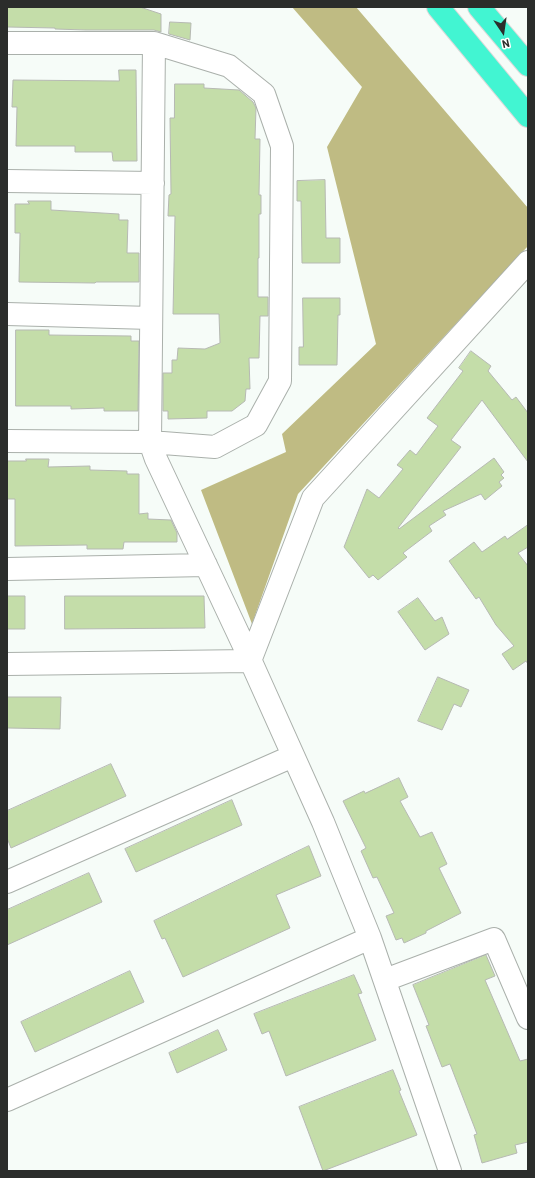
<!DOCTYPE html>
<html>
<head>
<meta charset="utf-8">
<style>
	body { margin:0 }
	#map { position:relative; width:535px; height:1178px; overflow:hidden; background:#f6fcf8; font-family:Barlow,sans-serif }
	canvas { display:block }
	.frame { position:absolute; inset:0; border:8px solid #2b2d2b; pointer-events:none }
	.north { position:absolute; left:483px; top:12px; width:40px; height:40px; -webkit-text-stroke:3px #fff; paint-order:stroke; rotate:167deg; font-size:11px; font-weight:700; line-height:16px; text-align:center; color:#2b2d2b }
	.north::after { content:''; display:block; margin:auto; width:14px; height:18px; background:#2b2d2b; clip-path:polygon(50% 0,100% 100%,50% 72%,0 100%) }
</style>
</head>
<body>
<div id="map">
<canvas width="535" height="1178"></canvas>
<div class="frame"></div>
<div class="north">N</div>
</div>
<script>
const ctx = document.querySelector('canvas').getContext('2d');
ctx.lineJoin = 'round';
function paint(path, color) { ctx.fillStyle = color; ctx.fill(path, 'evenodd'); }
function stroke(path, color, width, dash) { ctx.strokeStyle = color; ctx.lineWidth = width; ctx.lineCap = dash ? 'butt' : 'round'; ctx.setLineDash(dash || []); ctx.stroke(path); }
const forest = new Path2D(`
	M 292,7 L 356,7 L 528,208 L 528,246 L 298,494 L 252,624 L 201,490 L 286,452 L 282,434 L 376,344 L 327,147 L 362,87 Z`);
const building = new Path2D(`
	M 7,7 L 140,7 L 161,14 L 161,32 L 154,30 L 86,30 L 55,29 L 55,28 L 7,27 Z
	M 170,22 L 191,23 L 190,40 L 169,34 Z
	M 119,70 L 136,70 L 137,161 L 113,161 L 112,152 L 75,152 L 75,146 L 16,146 L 17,107 L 12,107 L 13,80 L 119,81 Z
	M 175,84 L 204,84 L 204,88 L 239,90 L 253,102 L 256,108 L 255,139 L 260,139 L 259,195 L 261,195 L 261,214 L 259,214 L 259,258 L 258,258 L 258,297 L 268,297 L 268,316 L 260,316 L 259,358 L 249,358 L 250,389 L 246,389 L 245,401 L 232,411 L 207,411 L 207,418 L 168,419 L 168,411 L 163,411 L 163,373 L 172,373 L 172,360 L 177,360 L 178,348 L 205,349 L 220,343 L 219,314 L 173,314 L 175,216 L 168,216 L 169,195 L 171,194 L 170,118 L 174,118 Z
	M 325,180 L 326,238 L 340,238 L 340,263 L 302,263 L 301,201 L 297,201 L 297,181 Z
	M 28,201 L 51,201 L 51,210 L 119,214 L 119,220 L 128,220 L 127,253 L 139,253 L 139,282 L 96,282 L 95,283 L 19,282 L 20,233 L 15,233 L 15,204 L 29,204 Z
	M 303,298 L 340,298 L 340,315 L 338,315 L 337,365 L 299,365 L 299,347 L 303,347 Z
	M 16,330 L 49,330 L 49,335 L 131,336 L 131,341 L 139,341 L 138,411 L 104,411 L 104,408 L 71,409 L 71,406 L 16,406 Z
	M 471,351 L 491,366 L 488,371 L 512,400 L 516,397 L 528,413 L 528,462 L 482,400 L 451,440 L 461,447 L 398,528 L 399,529 L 494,458 L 504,472 L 501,475 L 504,478 L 499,482 L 502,486 L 485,500 L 481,494 L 443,511 L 446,515 L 429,526 L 432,531 L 403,553 L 407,557 L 378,580 L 373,575 L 369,578 L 344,547 L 367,489 L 379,498 L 403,469 L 397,465 L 410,450 L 416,455 L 438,426 L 427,418 L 463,371 L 459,368 Z
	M 26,459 L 49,459 L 48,467 L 90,466 L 90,470 L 127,471 L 127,474 L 139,474 L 139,514 L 148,513 L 148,519 L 171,520 L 177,533 L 177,542 L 124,542 L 123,549 L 87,549 L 87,545 L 15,546 L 15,499 L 7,499 L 7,461 L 26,461 Z
	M 528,525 L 528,547 L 518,553 L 528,566 L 528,664 L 526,661 L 513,670 L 502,654 L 514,646 L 496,625 L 479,597 L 476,599 L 449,561 L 474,542 L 482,552 L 505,536 L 507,539 Z
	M 7,596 L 25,596 L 25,629 L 7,629 Z
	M 65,596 L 204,596 L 205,628 L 65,629 Z
	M 418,598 L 435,621 L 442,617 L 449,634 L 425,650 L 398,612 Z
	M 438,677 L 469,690 L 461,707 L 454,704 L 442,730 L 418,721 Z
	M 7,697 L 61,697 L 60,729 L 7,728 Z
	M 111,764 L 126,796 L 11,848 L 7,838 L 7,811 Z
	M 399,778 L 408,797 L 400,801 L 420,837 L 432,832 L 447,864 L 439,868 L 461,913 L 426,931 L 426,933 L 404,943 L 402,938 L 396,940 L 386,916 L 394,913 L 377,877 L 373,878 L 361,851 L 366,848 L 343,801 L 364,791 L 365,793 Z
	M 232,800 L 242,825 L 136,872 L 125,849 Z
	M 309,846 L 321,876 L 276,895 L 290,928 L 183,977 L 165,938 L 162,939 L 154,921 Z
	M 89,873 L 102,902 L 7,945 L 7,910 Z
	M 486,955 L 495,976 L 485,980 L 520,1061 L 528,1059 L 528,1142 L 515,1145 L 517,1153 L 482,1163 L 474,1135 L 477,1134 L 450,1064 L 442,1067 L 426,1026 L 429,1025 L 413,985 Z
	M 130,971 L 144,1002 L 35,1052 L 21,1022 Z
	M 354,975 L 362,993 L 358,994 L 376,1040 L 286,1076 L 269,1031 L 262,1034 L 254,1014 Z
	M 218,1030 L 227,1050 L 177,1073 L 169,1053 Z
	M 393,1070 L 401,1090 L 399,1091 L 417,1135 L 323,1171 L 299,1107 Z`);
const minor = new Path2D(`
	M 7,43 L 154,43 L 229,66 L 264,94 L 282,146 L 280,381 L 256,425 L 215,447 L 150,442 L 7,441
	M 154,43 L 150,442 L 156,459 L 244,646 L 323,822 L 370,938 L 450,1171
	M 7,181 L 153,183
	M 7,314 L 151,318
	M 7,569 L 206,565
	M 250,661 L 313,498 L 528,262
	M 7,664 L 250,661
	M 7,882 L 293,756
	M 385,980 L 494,939 L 528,1018
	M 7,1100 L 370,938`);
const highway = new Path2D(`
	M 438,7 L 528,116
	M 479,7 L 528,65`);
paint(forest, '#bfbb83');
paint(building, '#c4dda9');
stroke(building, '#b6b9b3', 1);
stroke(minor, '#aab0ab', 24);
stroke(highway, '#d9d9d9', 24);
stroke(minor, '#fff', 22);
stroke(highway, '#42f5d2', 22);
</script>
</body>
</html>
